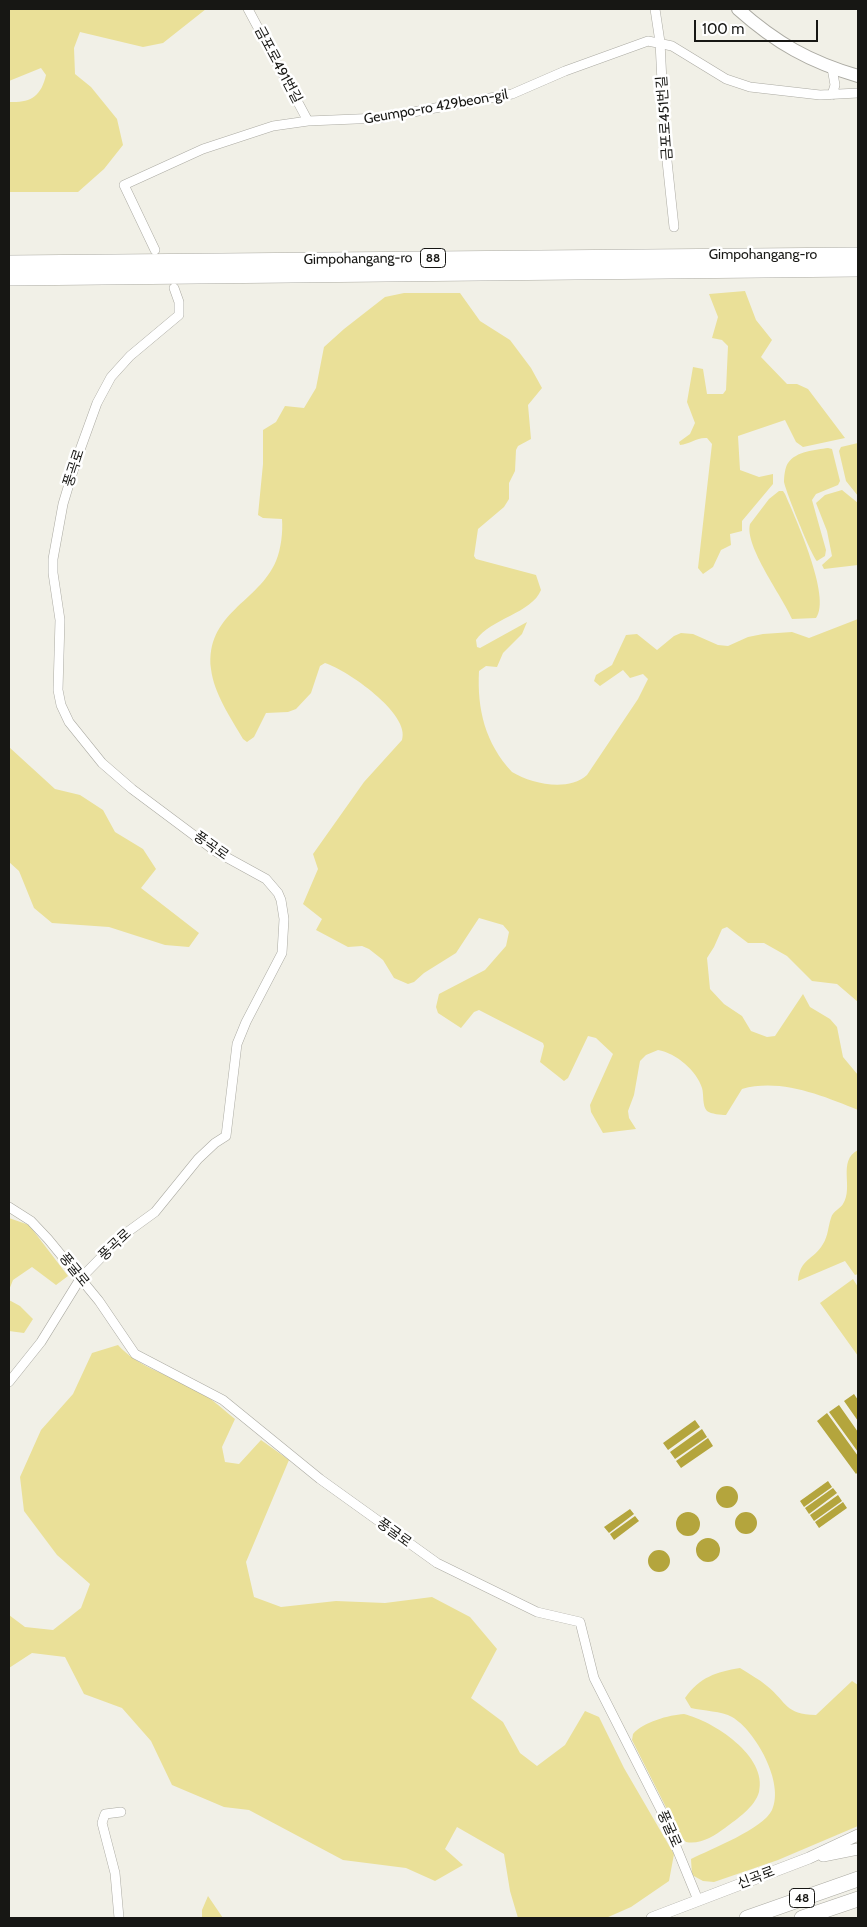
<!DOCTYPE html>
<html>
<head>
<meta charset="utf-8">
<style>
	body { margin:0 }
	#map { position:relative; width:867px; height:1927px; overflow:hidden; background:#f1f0e7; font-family:Cabin,sans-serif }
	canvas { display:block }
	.frame { position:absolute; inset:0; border:10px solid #171714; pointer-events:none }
	.scale { position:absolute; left:694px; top:20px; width:124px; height:22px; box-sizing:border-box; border:2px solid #171714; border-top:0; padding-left:6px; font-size:15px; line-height:18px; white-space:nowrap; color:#171714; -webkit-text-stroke:4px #fff; paint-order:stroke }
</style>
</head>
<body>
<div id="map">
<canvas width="867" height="1927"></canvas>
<div class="frame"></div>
<div class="scale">100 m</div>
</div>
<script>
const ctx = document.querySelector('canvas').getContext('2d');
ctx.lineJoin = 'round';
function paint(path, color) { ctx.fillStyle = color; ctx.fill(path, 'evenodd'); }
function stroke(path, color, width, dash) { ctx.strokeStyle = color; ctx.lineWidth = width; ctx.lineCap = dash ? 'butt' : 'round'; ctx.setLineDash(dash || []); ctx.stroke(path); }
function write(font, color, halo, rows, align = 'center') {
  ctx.font = font + ' Cabin,"Noto Sans KR",sans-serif'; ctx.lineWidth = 5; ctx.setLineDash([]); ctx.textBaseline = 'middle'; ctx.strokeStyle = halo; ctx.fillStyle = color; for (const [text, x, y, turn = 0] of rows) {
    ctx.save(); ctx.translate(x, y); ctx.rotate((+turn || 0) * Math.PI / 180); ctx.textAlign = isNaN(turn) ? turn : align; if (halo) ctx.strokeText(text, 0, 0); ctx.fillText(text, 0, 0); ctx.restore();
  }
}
const green = new Path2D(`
	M 9,9 L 206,9 L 163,43 L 143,47 L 80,32 L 74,48 L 75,74 L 91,87 L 117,119 L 123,145 L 104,169 L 78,192 L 9,192 L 9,102 C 30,103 41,97 46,75 L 41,68 L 9,81 Z
	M 745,291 L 756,320 L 772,340 L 761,357 L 787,384 L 797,384 L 808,389 L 845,438 L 803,447 L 796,442 L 785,420 L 738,436 L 740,470 L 759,477 L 773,474 L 773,484 L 742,521 L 742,531 L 730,534 L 731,545 L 721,550 L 713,567 L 703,574 L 698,568 L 712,444 L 707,438 C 697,437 690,444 680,445 L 679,442 L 690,434 L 695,423 L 687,402 L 693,367 L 703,369 L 707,394 L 723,394 L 726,390 L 728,346 L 722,340 L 712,338 L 718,317 L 709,294 Z
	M 404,293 L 460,293 L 480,321 L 510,340 L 531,368 L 542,388 L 528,405 L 531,439 L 518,446 L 516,450 L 515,471 L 509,483 L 509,499 L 504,507 L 478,529 L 474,556 L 476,559 L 536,575 L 541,590 C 532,613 490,619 476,640 L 477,647 L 480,648 L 527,622 L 522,634 L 503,653 L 497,667 L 486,666 L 479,671 C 477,709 485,743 512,772 C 532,784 568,792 587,775 L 638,699 L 648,679 L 643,674 L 630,678 L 623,670 L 600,686 L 594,681 L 596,675 L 612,665 L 626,635 L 637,634 L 657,650 L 674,636 L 681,633 L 693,634 L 718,645 L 728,646 L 748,637 L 763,634 L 792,632 L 809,638 L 858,619 L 858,1002 L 837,984 L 812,981 L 787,956 L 764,943 L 748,943 L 727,927 L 722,929 L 714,947 L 707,958 L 710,989 L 724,1004 L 742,1016 L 751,1031 L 767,1037 L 775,1036 L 803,994 L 810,1007 L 830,1019 L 837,1027 L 843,1057 L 858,1075 L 858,1110 C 823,1096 781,1078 742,1089 L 726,1115 C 721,1115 711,1114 707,1111 C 702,1106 704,1094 702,1088 C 697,1071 676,1053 658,1050 L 646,1055 L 640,1061 L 634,1095 L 628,1111 L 629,1118 L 636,1129 L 603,1133 L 591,1112 L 590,1105 L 613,1054 L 596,1038 L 588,1036 L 568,1078 L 564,1081 L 540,1062 L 544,1046 L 543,1043 L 479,1010 L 474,1012 L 461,1028 L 438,1013 L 436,1007 L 439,994 L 485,970 L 506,946 L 509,932 L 503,925 L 479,918 L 456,953 L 424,973 L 414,982 L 408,984 L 394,978 L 383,960 L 369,949 L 362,946 L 348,947 L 316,930 L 322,919 L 303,904 L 318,869 L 313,854 L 364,782 L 402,740 C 411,714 347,670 325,663 L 320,666 L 311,693 L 296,709 L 288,712 L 266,713 L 254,737 L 247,742 L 243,739 C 231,718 214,694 211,669 C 205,613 259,602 276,561 C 281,549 283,532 282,519 L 263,518 L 258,515 L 263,464 L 263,430 L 276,422 L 285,406 L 304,408 L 316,388 L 324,347 L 344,329 L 385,297 Z
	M 858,443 L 858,496 L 846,481 L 839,451 L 841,447 Z
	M 828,448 L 832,449 L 840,481 L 838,485 L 816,494 L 812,500 L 826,550 L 825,556 L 817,561 C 812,557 786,492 784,482 C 784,477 785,467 788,463 C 796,451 816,450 828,448 Z
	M 842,490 L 858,503 L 858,565 L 824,569 L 822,565 L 832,556 L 827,531 L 816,503 L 825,495 Z
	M 779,491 L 783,491 L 785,494 C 795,517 832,598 816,618 L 792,619 C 783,597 744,546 750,524 L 769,499 Z
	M 9,747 L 55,789 L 80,795 L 103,810 L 115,832 L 143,849 L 156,869 L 141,888 L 199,933 L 189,947 L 165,945 L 109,927 L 52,923 L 34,908 L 19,871 L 9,862 Z
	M 858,1150 L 858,1274 L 855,1275 L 845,1261 L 798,1281 C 800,1258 813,1261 823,1244 C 828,1236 828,1227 831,1218 C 833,1211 840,1209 843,1204 C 854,1187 837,1161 858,1150 Z
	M 9,1218 L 29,1225 L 68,1276 L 56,1285 L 32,1267 L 13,1280 L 9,1290 Z
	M 853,1279 L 858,1287 L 858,1356 L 820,1303 Z
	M 9,1300 L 20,1306 L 33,1319 L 24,1333 L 9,1331 Z
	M 118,1345 C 138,1367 166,1374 191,1386 C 207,1394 221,1408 235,1419 L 222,1447 L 225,1462 L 239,1464 L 261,1440 L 289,1460 L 246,1562 L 254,1597 L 281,1607 L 336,1601 L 385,1603 L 432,1597 L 470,1617 L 497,1649 L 471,1698 L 503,1722 L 520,1753 L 537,1766 L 565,1745 L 585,1711 L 599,1717 L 624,1768 L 674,1854 L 669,1881 L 631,1907 L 606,1918 L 518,1918 L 510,1891 L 504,1854 L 457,1827 L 445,1849 L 463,1865 L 435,1881 L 406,1868 L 343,1860 L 249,1810 L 224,1807 L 172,1785 L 151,1741 L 122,1708 L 84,1694 L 65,1657 L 32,1653 L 9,1668 L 9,1615 L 25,1627 L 53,1630 L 81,1608 L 90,1584 L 57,1555 L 24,1511 L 20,1477 L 41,1430 L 73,1394 L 92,1353 Z
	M 740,1668 C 749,1674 759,1679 767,1686 C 788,1703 784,1714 816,1715 L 852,1681 L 858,1685 L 858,1826 L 778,1860 L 714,1882 L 703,1881 L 692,1875 L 691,1859 C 711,1849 763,1829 772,1810 C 785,1783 755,1730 732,1717 C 722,1711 703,1711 691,1708 L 685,1698 C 700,1677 716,1672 740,1668 Z
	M 684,1714 C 713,1721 768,1756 759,1792 C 755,1807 737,1819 725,1828 C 714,1836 700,1845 686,1842 L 681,1837 L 632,1740 L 633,1734 C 643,1722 669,1715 684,1714 Z
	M 208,1896 L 223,1918 L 202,1918 L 202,1910 Z`);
const water = new Path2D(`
	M 854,1394 L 858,1400 L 858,1421 L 844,1401 Z
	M 839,1405 L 858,1432 L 858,1452 L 829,1412 Z
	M 827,1413 L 858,1456 L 858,1472 L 856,1474 L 817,1421 Z
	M 695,1420 L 700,1427 L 668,1450 L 663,1443 Z
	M 702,1429 L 707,1437 L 675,1459 L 670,1452 Z
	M 708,1438 L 713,1446 L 681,1468 L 676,1461 Z
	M 828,1481 L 832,1487 L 804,1507 L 800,1501 Z
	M716 1497a11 11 0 1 1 22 0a11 11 0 1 1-22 0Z
	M 833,1488 L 837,1493 L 809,1514 L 805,1508 Z
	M 838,1495 L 842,1501 L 814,1521 L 810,1515 Z
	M 843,1502 L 847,1508 L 819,1528 L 815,1522 Z
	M 630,1509 L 634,1514 L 609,1533 L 604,1527 Z
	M676 1524a12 12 0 1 1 24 0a12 12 0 1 1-24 0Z
	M735 1523a11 11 0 1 1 22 0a11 11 0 1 1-22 0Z
	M 635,1516 L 639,1521 L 614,1540 L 610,1534 Z
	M696 1550a12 12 0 1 1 24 0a12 12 0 1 1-24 0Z
	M648 1561a11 11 0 1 1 22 0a11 11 0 1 1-22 0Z`);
const minor = new Path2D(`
	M 248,9 L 308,121
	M 655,9 L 660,42 L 665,142 L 674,227
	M 832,68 L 835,85 L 832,95
	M 155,250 L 124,185 L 203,149 L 273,126 L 308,121 L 380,118 L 512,94 L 565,71 L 648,41 L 672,46 L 726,79 L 750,87 L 820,95 L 858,93
	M 9,1207 L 31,1221 L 48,1239 L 99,1301 L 135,1354 L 223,1400 L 320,1479 L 437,1563 L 537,1612 L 580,1622 L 594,1678 L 661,1810 L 698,1900
	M 9,1382 L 41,1342 L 80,1279 L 122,1236 L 155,1212 L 198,1159 L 215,1143 L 226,1136 L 237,1044 L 246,1022 L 282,953 L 284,919 L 281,900 L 278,893 L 266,879 L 215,851 L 132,789 L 102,763 L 69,722 L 61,705 L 58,690 L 60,620 L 53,573 L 53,559 L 63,504 L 76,461 L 97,403 L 111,377 L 130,356 L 179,315 L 179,302 L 174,288
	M 119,1918 L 115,1873 L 102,1823 L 105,1814 L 121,1812`);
const tertiary = new Path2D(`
	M 823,1856 L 858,1849
	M 652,1918 L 809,1858 L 858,1835`);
const secondary = new Path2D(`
	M 738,9 C 776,43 810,62 858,76`);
const primary = new Path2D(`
	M 747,1918 L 858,1879
	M 802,1918 L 858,1899`);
const trunk = new Path2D(`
	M 9,263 L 858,255
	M 9,278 L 858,269`);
const shields = [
	[433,258,25],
	[802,1898,25]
];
const shieldNames = [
	["88",433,258],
	["48",802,1898]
];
const streetNames = [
	["금포로491번길",278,65,62],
	["Geumpo-ro 429beon-gil",436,107,-10],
	["금포로451번길",665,118,-94],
	["Gimpohangang-ro",763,255],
	["Gimpohangang-ro",358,259,-1],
	["풍곡로",74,468,-72],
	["풍곡로",211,846,35],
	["풍곡로",115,1245,-43],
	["풍굴로",74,1270,51],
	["풍굴로",394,1533,36],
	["풍굴로",669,1829,66],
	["신곡로",756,1878,-21]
];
paint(green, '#eae098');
paint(water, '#b4a53d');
stroke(minor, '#abaaa2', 10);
stroke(tertiary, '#abaaa2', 12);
stroke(secondary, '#abaaa2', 14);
stroke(primary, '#abaaa2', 16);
stroke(trunk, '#abaaa2', 16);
stroke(minor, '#fff', 9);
stroke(tertiary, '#fff', 11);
stroke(secondary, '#fff', 12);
stroke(primary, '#fff', 15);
stroke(trunk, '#fff', 15);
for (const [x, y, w] of shields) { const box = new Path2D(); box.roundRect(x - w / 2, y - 9.5, w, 19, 4); ctx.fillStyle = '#fff'; ctx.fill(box); stroke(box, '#171714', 1); }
write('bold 12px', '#171714', null, shieldNames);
write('14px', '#171714', '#fff', streetNames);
</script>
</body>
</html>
